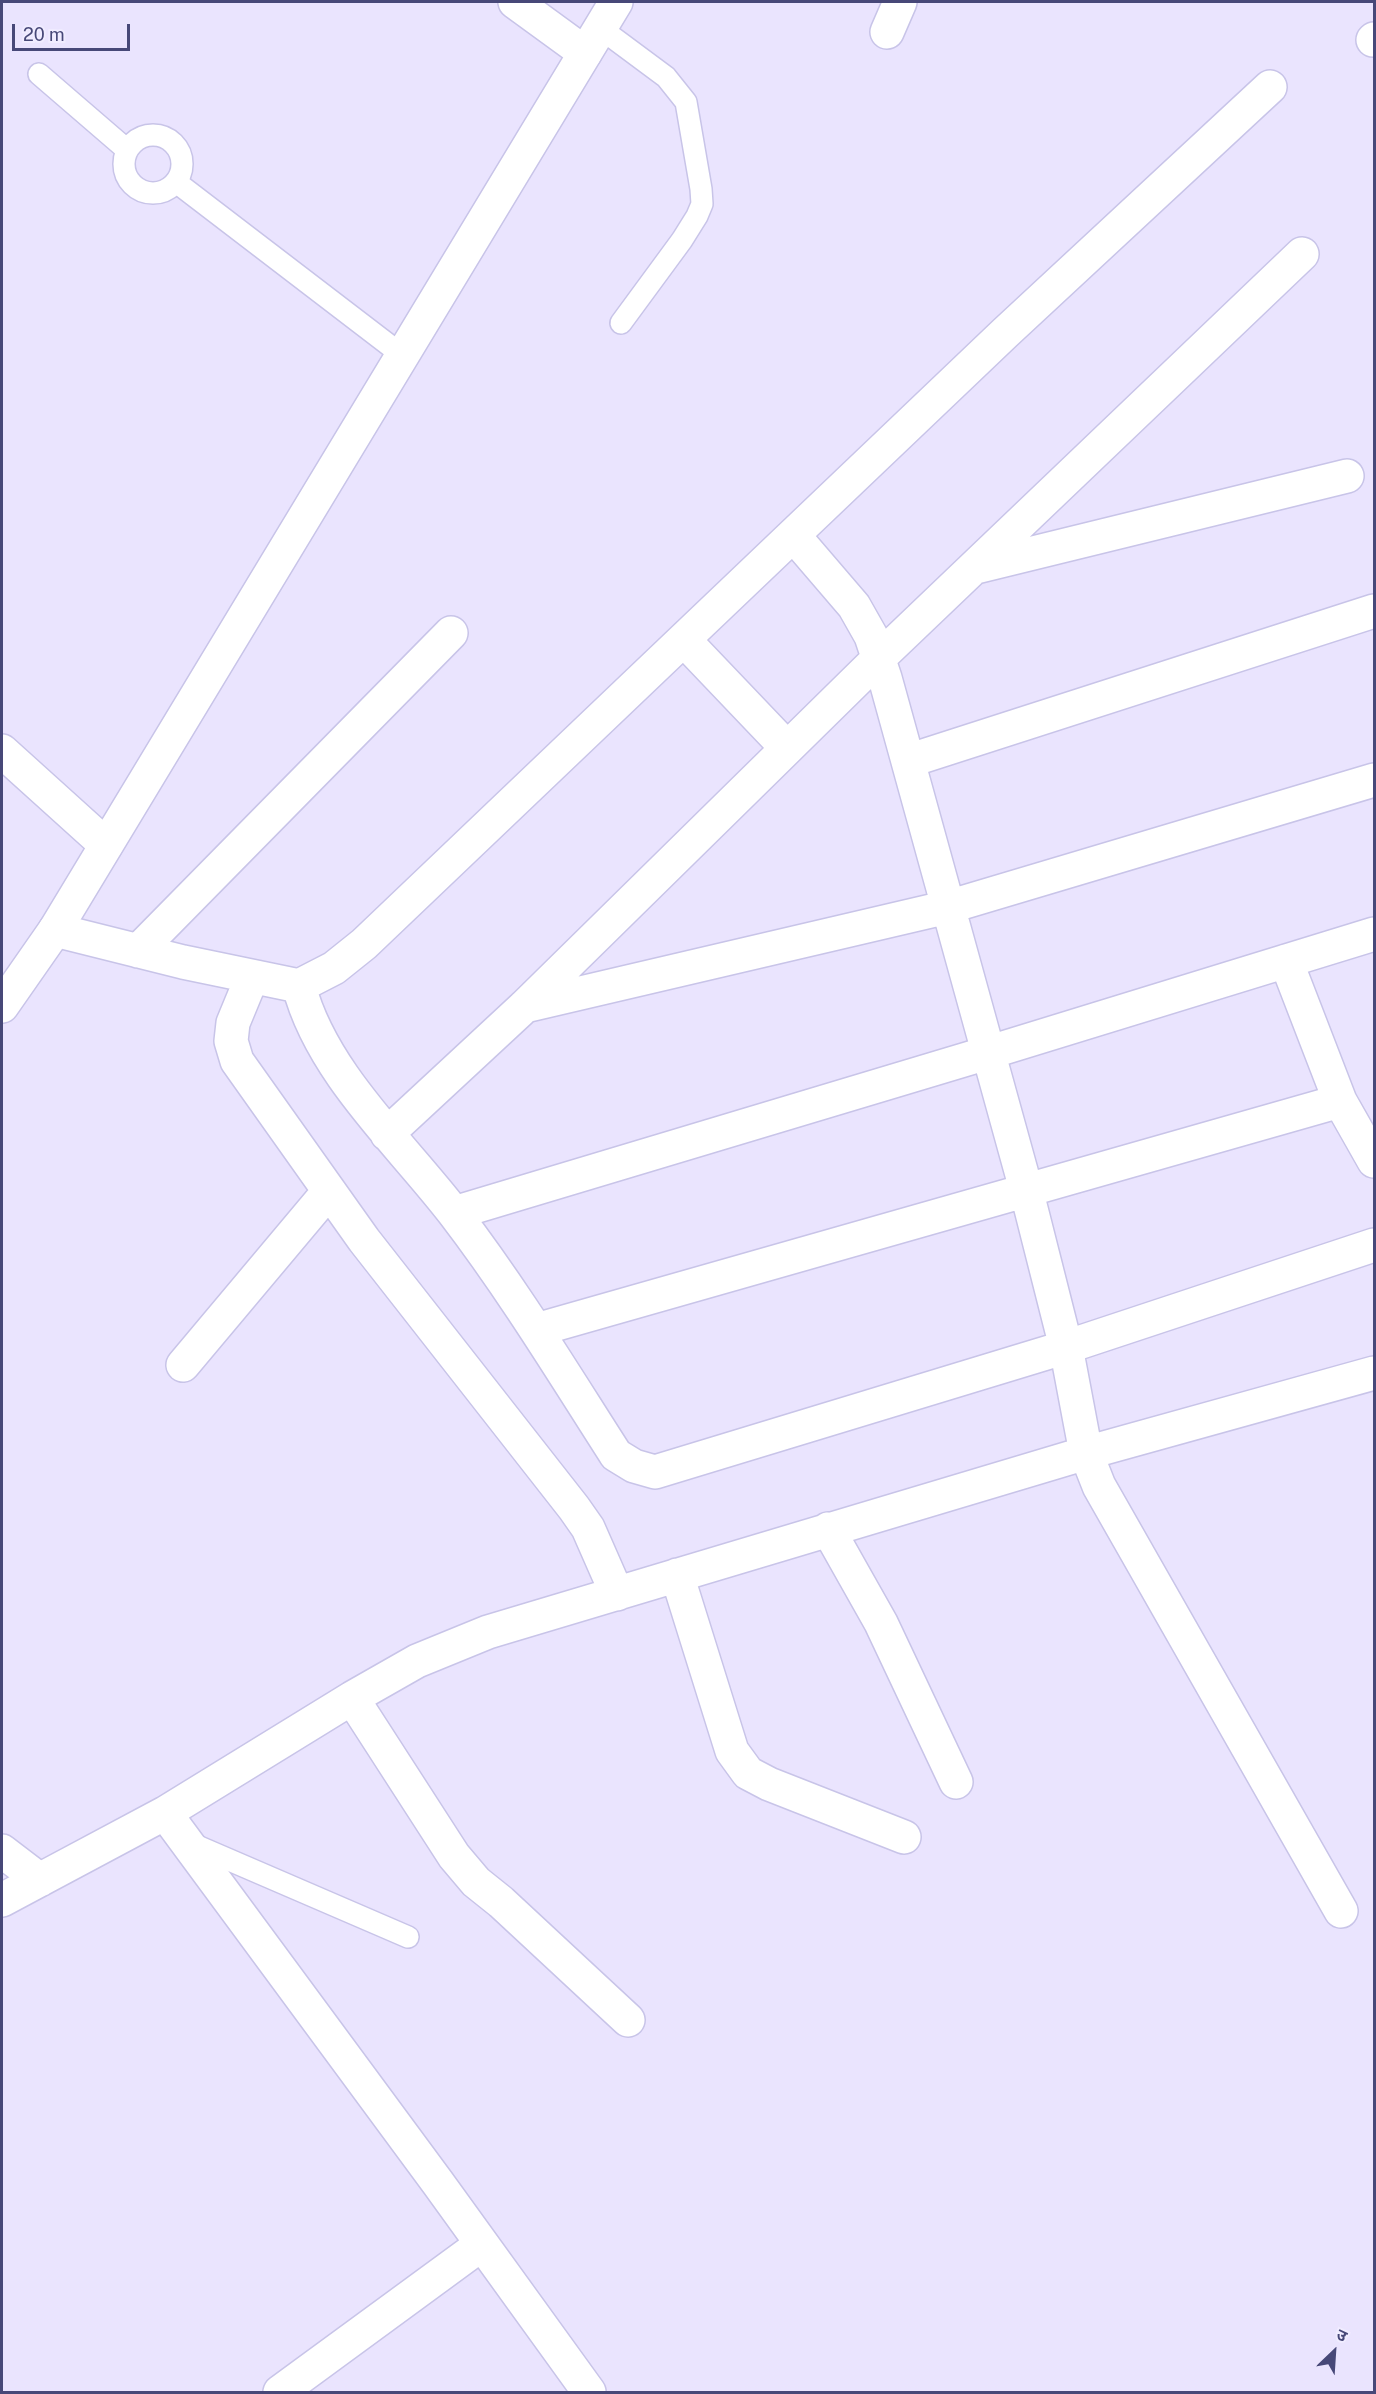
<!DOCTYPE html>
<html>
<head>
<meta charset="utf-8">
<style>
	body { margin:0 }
	#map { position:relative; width:1376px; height:2394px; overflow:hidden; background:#eae4fe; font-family:"Public Sans","Noto Sans Devanagari",sans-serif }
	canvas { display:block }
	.frame { position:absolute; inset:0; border:3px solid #474878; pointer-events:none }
	.north { position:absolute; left:1304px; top:2322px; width:60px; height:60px; -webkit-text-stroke:4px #f0ecff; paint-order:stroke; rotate:25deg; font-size:16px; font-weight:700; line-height:24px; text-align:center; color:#474878 }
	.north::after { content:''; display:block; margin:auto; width:21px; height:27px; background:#474878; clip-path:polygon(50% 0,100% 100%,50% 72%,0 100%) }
	.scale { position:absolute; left:12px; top:24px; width:118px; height:27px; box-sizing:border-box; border:3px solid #474878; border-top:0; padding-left:8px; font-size:18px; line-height:21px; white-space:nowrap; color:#474878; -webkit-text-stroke:4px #f0ecff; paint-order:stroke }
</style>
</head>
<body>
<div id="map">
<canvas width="1376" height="2394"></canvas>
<div class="frame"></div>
<div class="north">उ</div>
<div class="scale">20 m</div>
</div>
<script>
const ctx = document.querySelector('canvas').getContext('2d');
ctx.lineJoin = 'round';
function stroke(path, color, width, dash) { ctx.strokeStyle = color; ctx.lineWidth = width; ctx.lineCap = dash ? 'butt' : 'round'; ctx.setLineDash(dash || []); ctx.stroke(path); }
const service = new Path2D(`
	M 600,28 L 666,77 L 686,102 L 701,189 L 702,204 L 697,216 L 682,240 L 621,323
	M 39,74 L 126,149
	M124 164a29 29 0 1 1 58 0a29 29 0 1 1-58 0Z
	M 176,182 L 402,355
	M 190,1843 L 408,1937`);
const minor = new Path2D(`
	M 515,2 L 585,53
	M 887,32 L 900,2
	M 1373,40 L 1374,39
	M 794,536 L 854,606 L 871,636 L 885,678 L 1026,1189 L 1066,1347 L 1086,1453 L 1099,1486 L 1341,1911
	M 976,567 L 1347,476
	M 684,640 L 787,748
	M 2,751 L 106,845
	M 908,761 L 1374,611
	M 55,930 L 183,962 L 299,986 L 334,968 L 364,944 L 1005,333 L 1270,87
	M 138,951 L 451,633
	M 1286,961 L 1340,1101 L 1374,1161
	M 252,977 L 233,1023 L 231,1041 L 237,1061 L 364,1240 L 574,1508 L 588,1528 L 617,1594
	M 299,986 C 321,1072 401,1144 454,1213 C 513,1290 564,1374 616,1455 L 634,1466 L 655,1472 L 1066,1347 L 1374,1245
	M 525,1006 L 948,907 L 1374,780
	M 387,1134 L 525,1006 L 879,658 L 1302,254
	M 454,1213 L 987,1053 L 1374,934
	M 536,1330 L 1340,1101
	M 183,1365 L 329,1191
	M 828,1529 L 881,1623 L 956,1782
	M 677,1575 L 732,1751 L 748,1773 L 769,1784 L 904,1837
	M 352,1698 L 454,1856 L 476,1882 L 501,1902 L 628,2020
	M 165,1813 L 438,2183 L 589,2392
	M 2,1851 L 40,1880
	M 2,1900 L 165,1813 L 352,1698 L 417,1661 L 488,1632 L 1086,1453 L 1374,1373
	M 280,2392 L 482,2244`);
const tertiary = new Path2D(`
	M 2,1006 L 55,930 L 616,2`);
stroke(service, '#c8c4e8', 24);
stroke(minor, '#c8c4e8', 36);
stroke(tertiary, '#c8c4e8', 36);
stroke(service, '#fff', 21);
stroke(minor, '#fff', 33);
stroke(tertiary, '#fff', 33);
</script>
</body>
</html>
